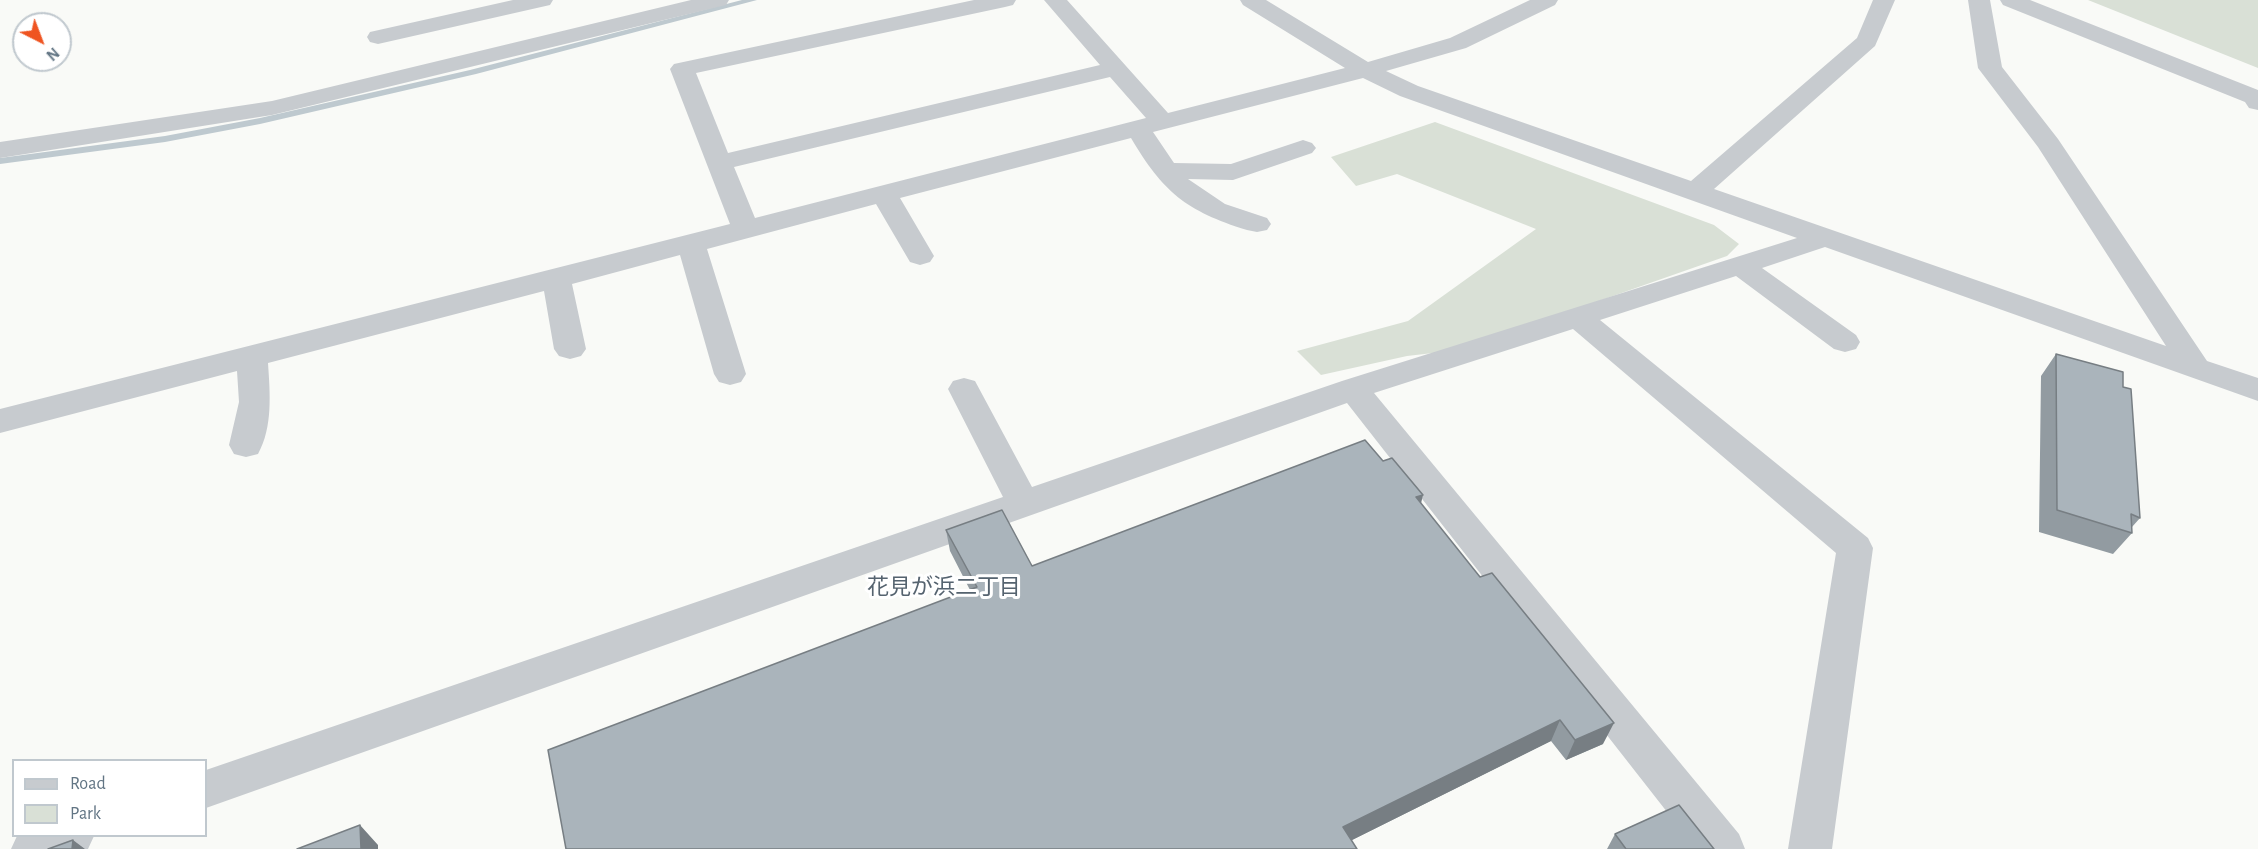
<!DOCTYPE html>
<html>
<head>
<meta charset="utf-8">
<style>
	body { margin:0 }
	#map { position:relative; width:2258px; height:849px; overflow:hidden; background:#f9faf7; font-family:"Alegreya Sans",sans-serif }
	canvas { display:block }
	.legend { position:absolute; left:12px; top:759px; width:195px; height:78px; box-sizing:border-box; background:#fff; border:2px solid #c0c8ce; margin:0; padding:8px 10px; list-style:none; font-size:18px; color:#627584 }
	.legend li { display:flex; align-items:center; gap:12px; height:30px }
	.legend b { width:30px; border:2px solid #c0c8ce }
	.north { position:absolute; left:12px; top:12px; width:60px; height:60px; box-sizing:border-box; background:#fff; border:2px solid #c0c8ce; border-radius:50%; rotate:138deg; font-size:16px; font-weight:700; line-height:24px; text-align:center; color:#627584 }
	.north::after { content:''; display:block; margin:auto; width:21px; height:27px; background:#ef5421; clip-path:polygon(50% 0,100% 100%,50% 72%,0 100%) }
</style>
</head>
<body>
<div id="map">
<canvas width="2258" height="849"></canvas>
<ul class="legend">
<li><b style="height:8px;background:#c7cbcf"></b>Road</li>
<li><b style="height:16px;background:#d9e0d6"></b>Park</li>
</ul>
<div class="north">N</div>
</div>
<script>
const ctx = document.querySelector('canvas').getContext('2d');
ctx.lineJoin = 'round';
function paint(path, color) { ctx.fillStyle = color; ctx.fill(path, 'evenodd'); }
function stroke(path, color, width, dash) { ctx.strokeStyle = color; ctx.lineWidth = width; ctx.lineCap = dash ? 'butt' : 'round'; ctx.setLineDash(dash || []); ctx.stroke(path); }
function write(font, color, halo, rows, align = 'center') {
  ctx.font = font + ' "Alegreya Sans","Noto Sans JP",sans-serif'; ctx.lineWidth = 6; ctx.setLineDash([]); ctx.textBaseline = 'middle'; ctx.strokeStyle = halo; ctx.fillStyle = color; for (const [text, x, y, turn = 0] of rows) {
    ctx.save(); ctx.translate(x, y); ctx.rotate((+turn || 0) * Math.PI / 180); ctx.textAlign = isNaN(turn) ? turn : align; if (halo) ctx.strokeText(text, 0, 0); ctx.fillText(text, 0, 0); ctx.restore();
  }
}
const green = new Path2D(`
	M 2088,0 L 2258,0 L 2258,68 Z
	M 1435,122 L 1714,225 L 1739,244 L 1727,256 L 1459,350 L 1407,356 L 1321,375 L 1297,351 L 1408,321 L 1536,229 L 1397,174 L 1356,186 L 1331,157 Z`);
const stream = new Path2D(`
	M 742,0 L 757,0 L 476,74 L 260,124 L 165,142 L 0,164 L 0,158 L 165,136 L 260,118 L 470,70 Z`);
const minor = new Path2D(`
	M 513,0 L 553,0 L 550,5 L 378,44 L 370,42 L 367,37 L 370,32 Z
	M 691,0 L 729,0 L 726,5 L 272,115 L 0,158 L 0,142 L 272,101 Z
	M 974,0 L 1016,0 L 1013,5 L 1005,7 L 696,73 L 728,153 L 1100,65 L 1044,0 L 1067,0 L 1168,113 L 1345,68 L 1243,5 L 1240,0 L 1266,0 L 1368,62 L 1450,38 L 1530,0 L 1558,0 L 1555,5 L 1466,48 L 1386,71 L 1418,86 L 1691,181 L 1857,38 L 1873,0 L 1895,0 L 1875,46 L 1714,189 L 2166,346 L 2038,147 L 1978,68 L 1968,0 L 1990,0 L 2002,67 L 2058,139 L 2207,361 L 2258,378 L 2258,401 L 1825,247 L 1762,268 L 1856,335 L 1860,342 L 1856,349 L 1845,352 L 1834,349 L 1736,276 L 1600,320 L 1868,538 L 1873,548 L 1832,849 L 1788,849 L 1836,553 L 1573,329 L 1374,393 L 1739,834 L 1745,849 L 1696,849 L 1347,403 L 206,808 L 206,770 L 1003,497 L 948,389 L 953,381 L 964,378 L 975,381 L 1032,487 L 1342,381 L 1797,238 L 1400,96 L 1363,78 L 1153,132 L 1174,163 L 1231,164 L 1303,140 L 1312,143 L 1316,148 L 1312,153 L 1233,180 L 1188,179 L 1225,204 L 1267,218 L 1271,224 L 1267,230 L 1257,232 L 1247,230 C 1186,211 1163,192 1131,138 L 900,198 L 934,256 L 930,262 L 920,265 L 910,262 L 876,204 L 707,249 L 746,374 L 741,382 L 730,385 L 719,382 L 714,374 L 680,255 L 572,284 L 586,349 L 581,356 L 570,359 L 559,356 L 554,349 L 544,291 L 268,363 C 270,393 273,427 258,454 L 246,457 L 234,454 L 229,445 L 239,402 L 237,371 L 0,433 L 0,409 L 730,224 L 670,69 L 674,64 ZM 1110,77 L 1146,118 L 755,218 L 734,167 Z
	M 2000,0 L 2030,0 L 2258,90 L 2258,110 L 2249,108 L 2245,102 L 2003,5 Z
	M 17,836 L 94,836 L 88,849 L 11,849 Z`);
const wall = new Path2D(`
	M 2056,354 L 2123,387 L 2140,518 L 2132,527 L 2132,533 L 2113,554 L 2039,532 L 2041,376 Z
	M 1383,461 L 1421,504 L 1603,744 L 1566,760 L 1551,741 L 1352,840 L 970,590 L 950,551 L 946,530 L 1032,566 Z
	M 1615,834 L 1714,849 L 1607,849 Z`);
const shadedWall = new Path2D(`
	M 1423,495 L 1418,516 L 1416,497 Z
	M 1560,720 L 1551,741 L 1338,847 L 1343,827 Z
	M 1614,723 L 1603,744 L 1566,760 L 1575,740 Z
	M 360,825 L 378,845 L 378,849 L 361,849 Z
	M 73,840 L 85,849 L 72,849 Z`);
const building = new Path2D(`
	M 2056,354 L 2123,372 L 2123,387 L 2131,389 L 2140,518 L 2131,514 L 2132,533 L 2057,510 Z
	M 1365,440 L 1383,461 L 1392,458 L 1423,495 L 1416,497 L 1480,577 L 1492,573 L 1614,723 L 1575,740 L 1560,720 L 1343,827 L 1357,849 L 566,849 L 548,750 L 977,587 L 946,530 L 1002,510 L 1032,566 Z
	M 1679,805 L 1714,849 L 1626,849 L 1615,834 Z
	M 360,825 L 361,849 L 297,849 Z
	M 73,840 L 72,849 L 48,849 Z`);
const neighbourhoodNames = [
	["花見が浜二丁目",944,587]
];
paint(green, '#d9e0d6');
paint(stream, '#bec9cf');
paint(minor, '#c7cbcf');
paint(wall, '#929ba1');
paint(shadedWall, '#777e83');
paint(building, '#aab4bb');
stroke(building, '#777e83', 1.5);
write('22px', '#55636f', '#fff', neighbourhoodNames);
</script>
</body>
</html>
